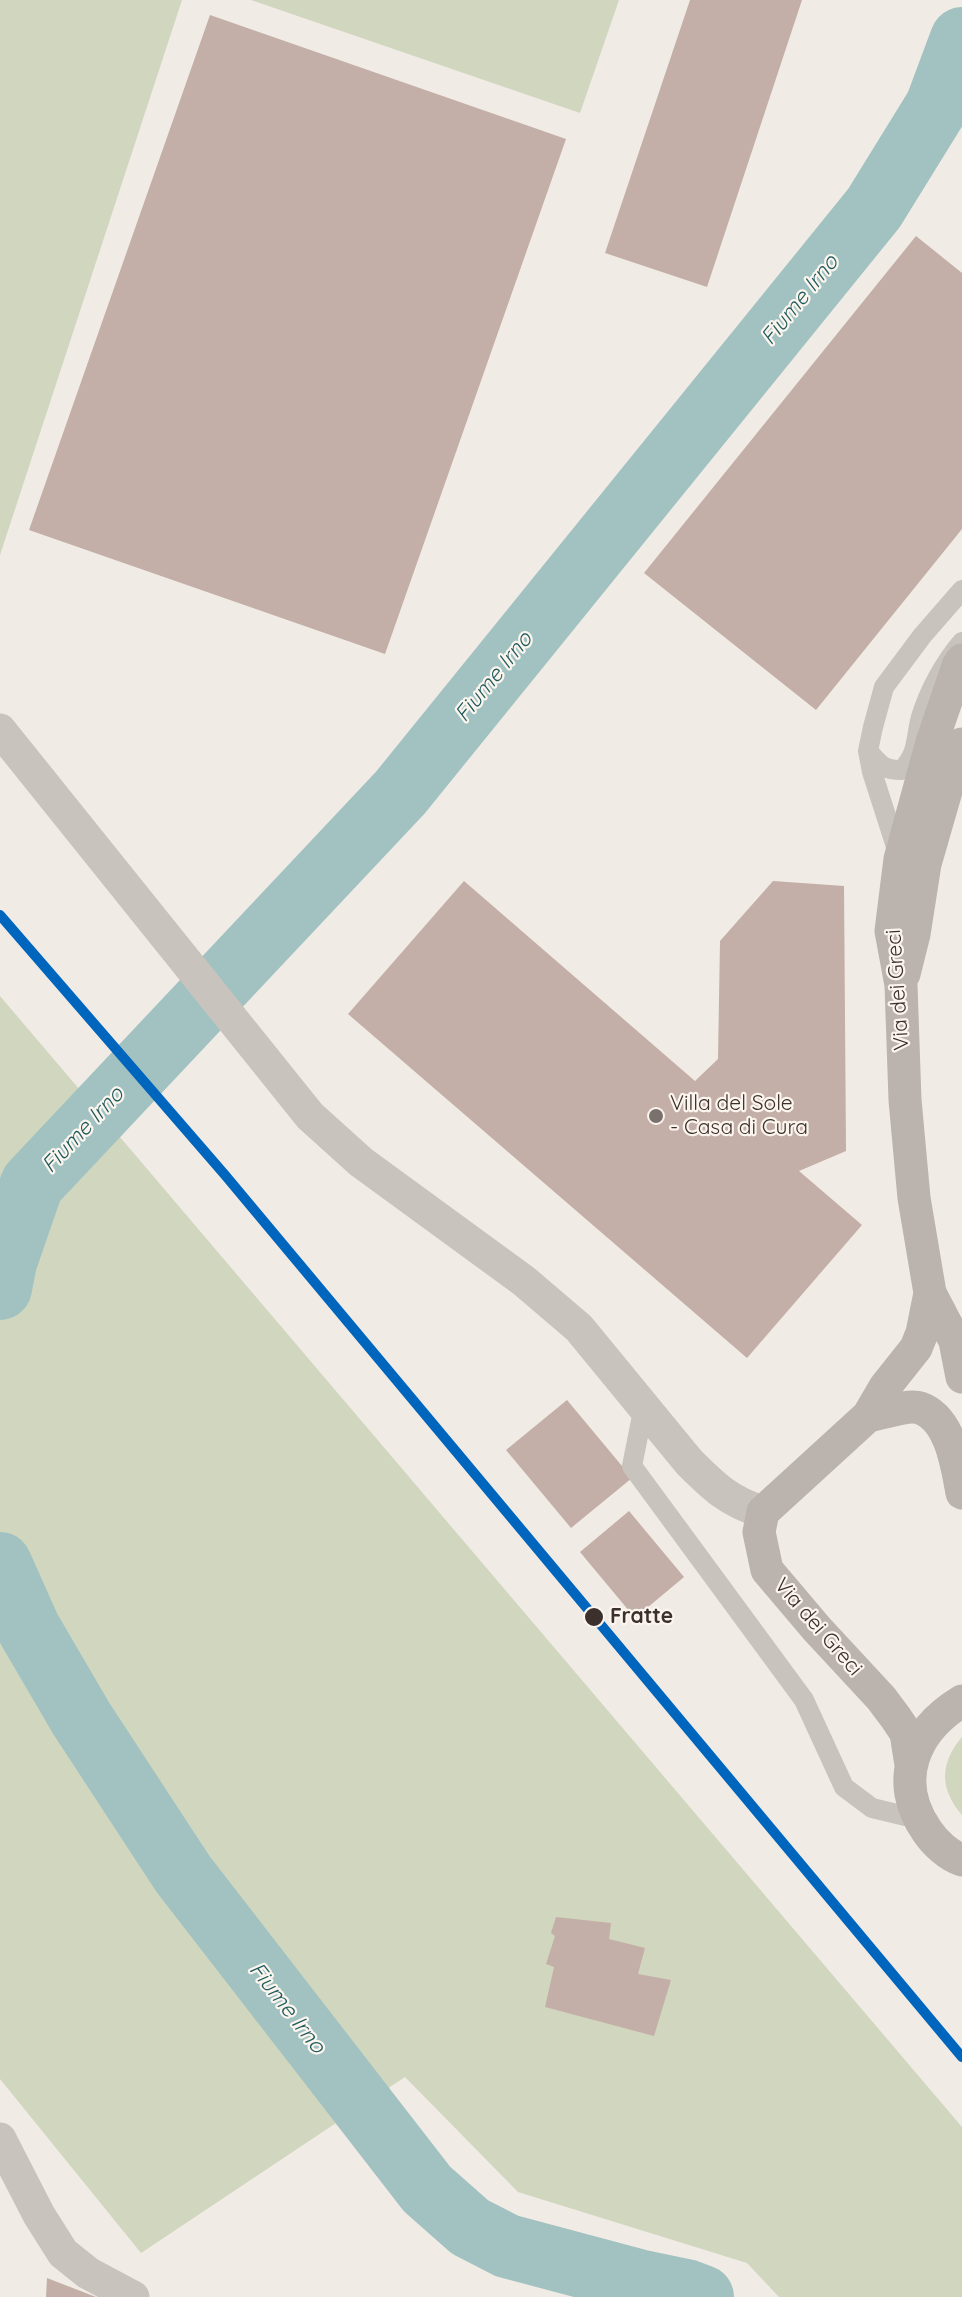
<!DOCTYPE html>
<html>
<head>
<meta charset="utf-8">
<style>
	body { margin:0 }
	canvas { display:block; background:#f0ebe5 }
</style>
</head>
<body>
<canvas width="962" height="2297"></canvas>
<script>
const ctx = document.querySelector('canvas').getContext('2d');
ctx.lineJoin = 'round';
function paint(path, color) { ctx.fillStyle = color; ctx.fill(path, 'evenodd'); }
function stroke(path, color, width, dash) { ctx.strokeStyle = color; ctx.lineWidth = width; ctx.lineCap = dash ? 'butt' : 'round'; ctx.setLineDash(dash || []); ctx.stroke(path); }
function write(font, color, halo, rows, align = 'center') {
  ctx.font = font + ' Quicksand,sans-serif'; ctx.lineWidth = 4.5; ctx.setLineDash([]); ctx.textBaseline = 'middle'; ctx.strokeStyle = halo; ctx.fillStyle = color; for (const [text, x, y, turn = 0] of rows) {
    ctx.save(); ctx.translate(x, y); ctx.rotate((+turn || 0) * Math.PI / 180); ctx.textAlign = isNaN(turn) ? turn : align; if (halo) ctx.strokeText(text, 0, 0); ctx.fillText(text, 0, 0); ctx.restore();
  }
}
const green = new Path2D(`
	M 0,0 L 182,0 L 0,555 Z
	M 251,0 L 619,0 L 580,113 Z
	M 0,996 L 962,2127 L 962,2297 L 779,2297 L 747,2263 L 518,2192 L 405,2077 L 141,2253 L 0,2079 Z
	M 962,1737 L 962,1815 C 939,1788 940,1763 962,1737 Z`);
const river = new Path2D(`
	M 0,1288 L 5,1262 L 32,1184 L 400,793 L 874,208 L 937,106 L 962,39
	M 0,1564 L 29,1629 L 81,1718 L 183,1874 L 427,2189 L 470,2227 L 507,2246 L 638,2281 L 686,2291 L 702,2297`);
const building = new Path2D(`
	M 690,0 L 802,0 L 707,287 L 605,253 Z
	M 210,15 L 566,139 L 385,654 L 29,530 Z
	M 916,236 L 962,273 L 962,529 L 816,710 L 644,573 Z
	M 464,881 L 695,1081 L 718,1059 L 720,941 L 773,881 L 844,886 L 846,1151 L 799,1171 L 862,1225 L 747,1358 L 348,1014 Z
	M 567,1400 L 632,1478 L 571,1528 L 506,1450 Z
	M 629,1511 L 684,1577 L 635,1618 L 580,1552 Z
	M 556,1917 L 611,1923 L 609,1939 L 645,1948 L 638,1974 L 671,1980 L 654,2036 L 545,2007 L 554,1967 L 546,1964 L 555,1936 L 551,1933 Z
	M 47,2278 L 96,2297 L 46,2297 Z`);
const lane = new Path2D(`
	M 868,751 C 880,765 883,770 902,770 C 919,752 915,739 921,717 C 929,691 944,663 962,642
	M 899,856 L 872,772 L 868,751 L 873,727 L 884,687 L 922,636 L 962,590
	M 644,1406 L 632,1466 L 804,1700 L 844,1787 L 872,1808 L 918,1819`);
const street = new Path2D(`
	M 0,730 L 310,1116 L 361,1162 L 524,1281 L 579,1328 L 689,1462 C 713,1486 729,1502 763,1512
	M 0,2139 L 39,2215 L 63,2253 L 88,2273 L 133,2297`);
const secondary = new Path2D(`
	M 962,660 L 958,666 L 932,742 L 900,859 L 891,931 L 901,985 L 905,1100 L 914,1198 L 930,1293 L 955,1341 L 962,1377
	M 904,974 L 914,934 L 925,864 L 956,756 L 962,744
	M 868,1416 C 881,1414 908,1404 920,1408 C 951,1419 957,1466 962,1493
	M 962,1701 C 914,1730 892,1781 927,1831 C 935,1843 948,1855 962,1860
	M 911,1765 L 906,1733 L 896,1718 L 881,1698 L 817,1629 L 767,1570 L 759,1532 L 763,1512 L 868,1416 L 885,1387 L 916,1348 L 922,1333 L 930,1293`);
const rail1 = new Path2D(`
	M 0,915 L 225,1175 L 962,2057`);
const markers = [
	[656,1116,8,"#7a716c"],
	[594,1617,10,"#3b302b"]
];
const streetNames = [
	["Via dei Greci",898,990,-94],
	["Via dei Greci",818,1627,49]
];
const poiNames = [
	["Villa del Sole",670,1104],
	["- Casa di Cura",670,1128]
];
const stopNames = [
	["Fratte",610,1617]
];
const waterNames = [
	["Fiume Irno",800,300,-51],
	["Fiume Irno",494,677,-51],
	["Fiume Irno",83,1130,-47],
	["Fiume Irno",287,2008,52]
];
paint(green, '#d1d6bf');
stroke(river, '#a1c2c1', 64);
paint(building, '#c3afa7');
stroke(lane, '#c9c3be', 20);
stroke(street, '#c9c3be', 33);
stroke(secondary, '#bab3ae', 33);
stroke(rail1, '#0065bd', 10);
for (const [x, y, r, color] of markers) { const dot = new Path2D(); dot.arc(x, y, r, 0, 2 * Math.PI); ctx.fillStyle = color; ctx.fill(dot); stroke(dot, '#fbf5ee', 2); }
write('21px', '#3b302b', '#fbf5ee', streetNames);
write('21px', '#3b302b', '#fbf5ee', poiNames, 'left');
write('bold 21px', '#3b302b', '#fbf5ee', stopNames, 'left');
write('italic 22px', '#1f5a5e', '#fbf5ee', waterNames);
</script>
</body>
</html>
